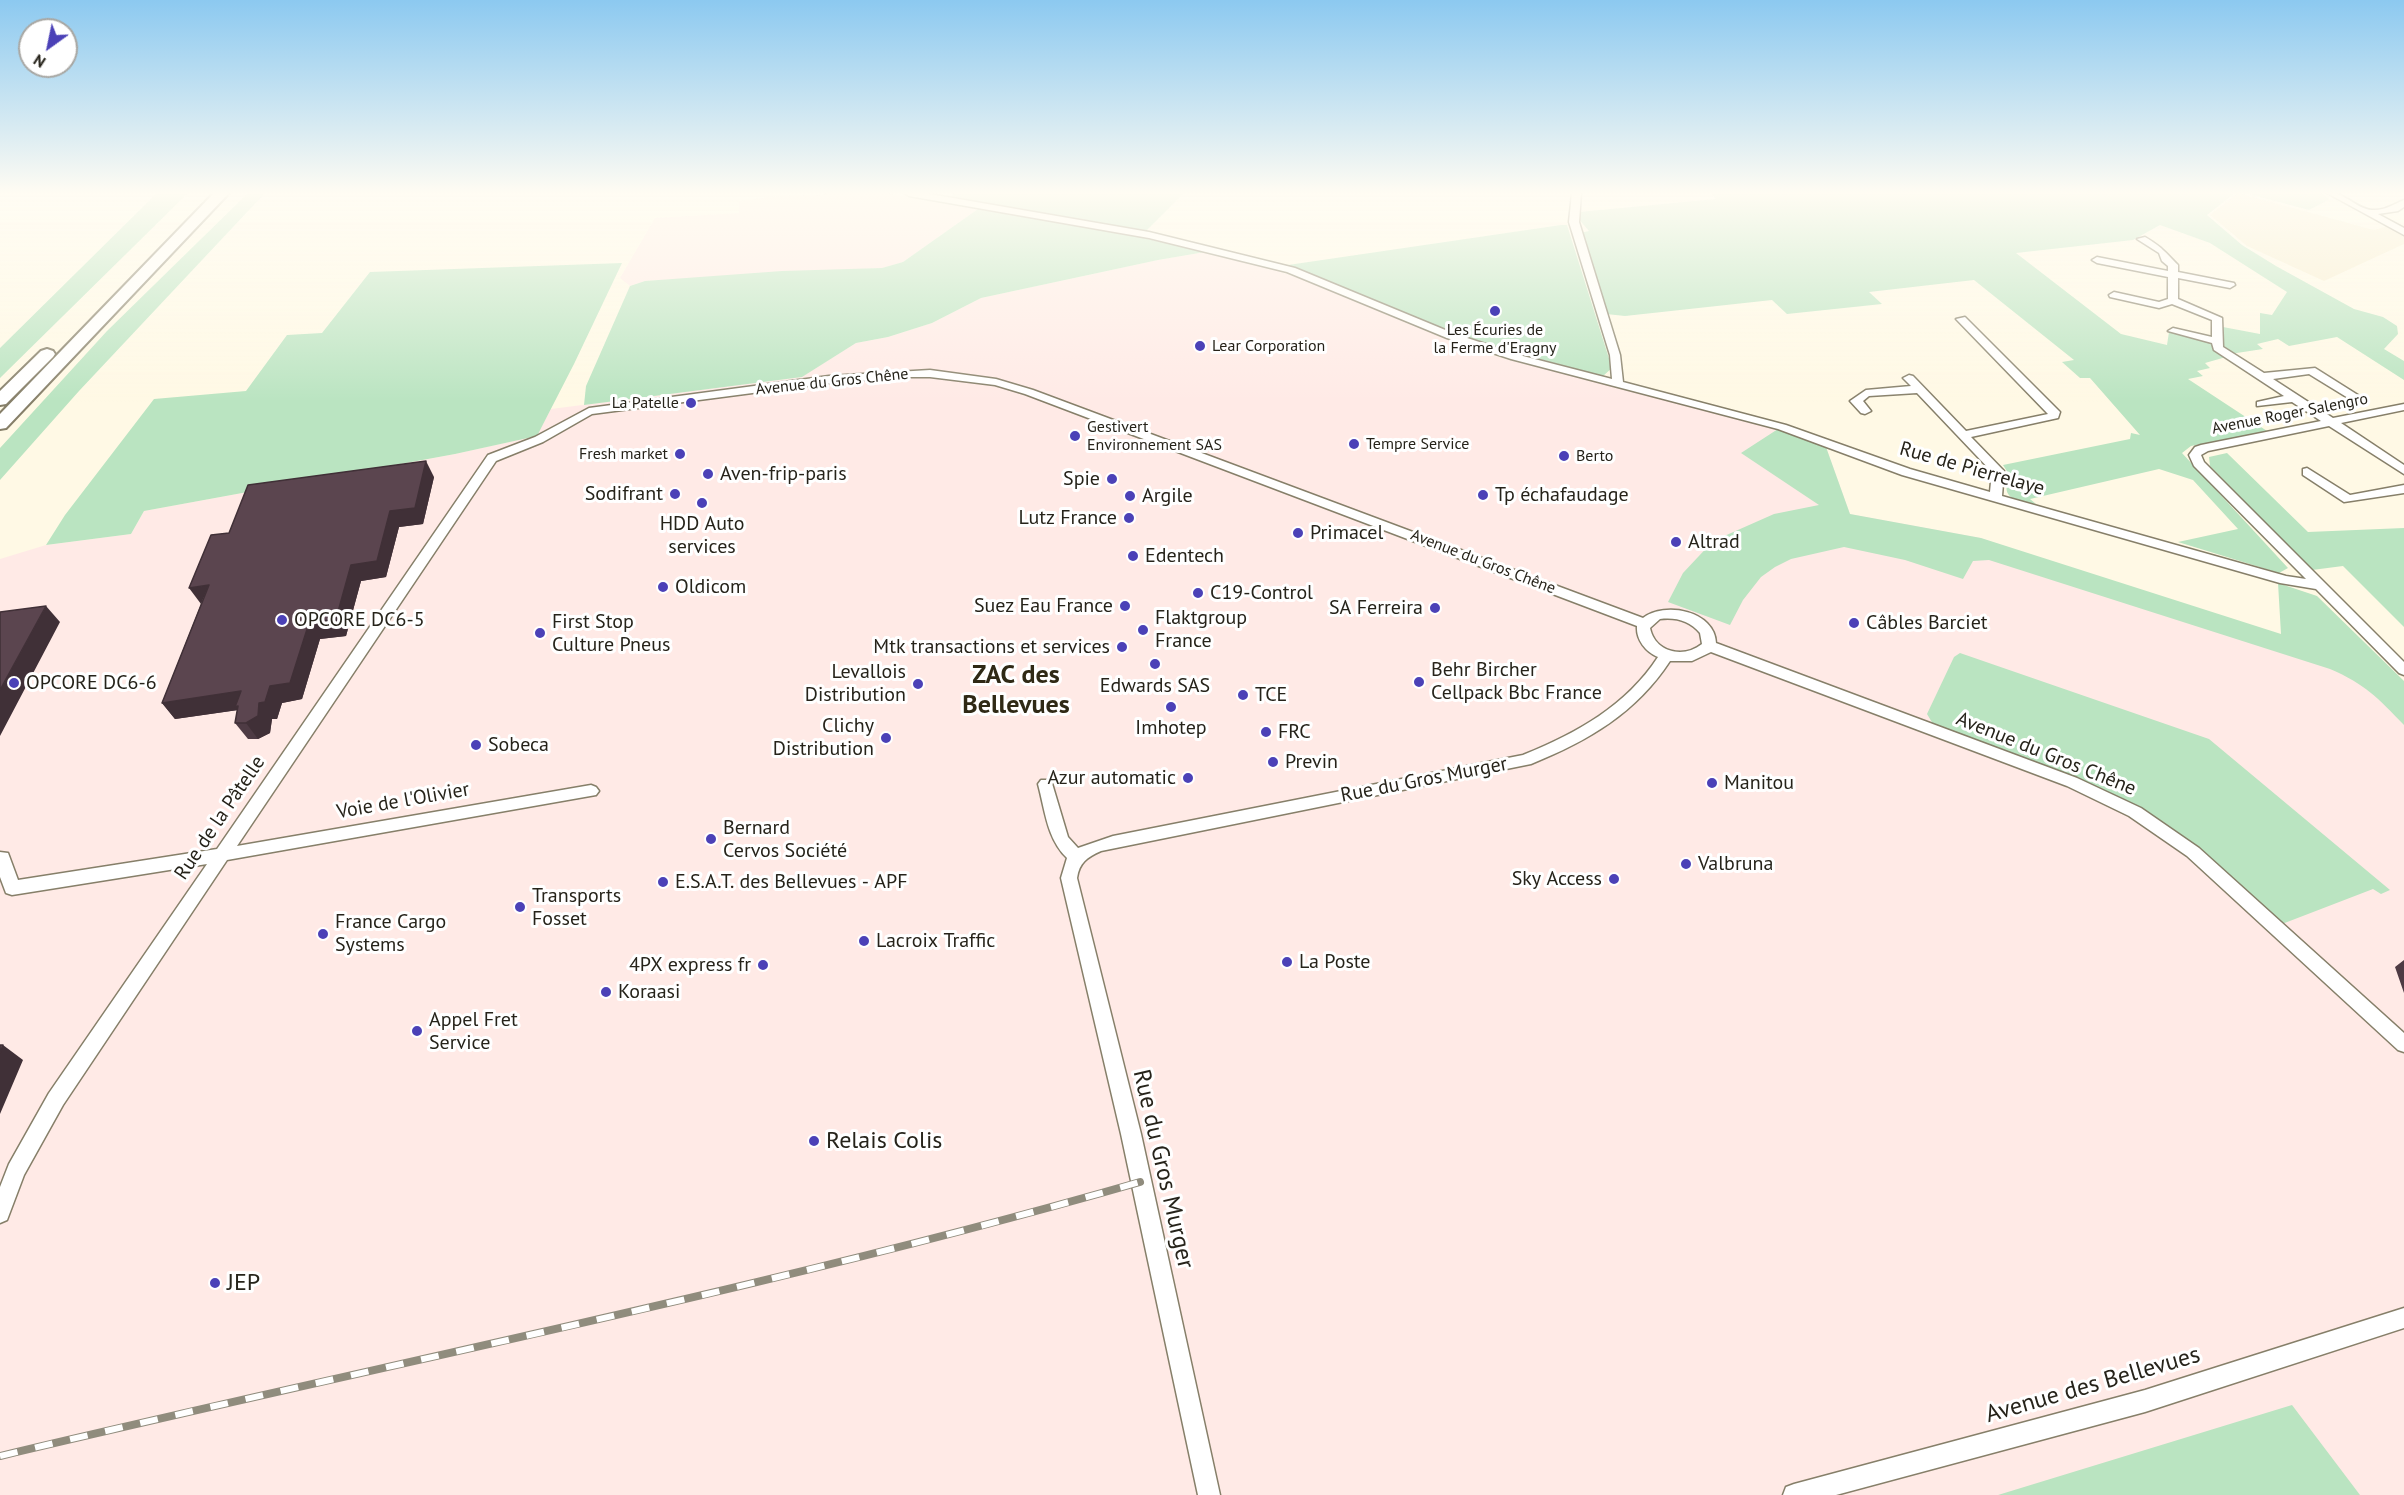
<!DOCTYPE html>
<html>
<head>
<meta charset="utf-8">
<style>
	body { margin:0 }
	#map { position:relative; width:2404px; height:1495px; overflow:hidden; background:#fff9e5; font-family:"PT Sans",sans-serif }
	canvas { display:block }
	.north { position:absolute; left:18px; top:18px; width:60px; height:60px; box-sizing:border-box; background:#fff; border:2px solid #a8a7a3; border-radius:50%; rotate:213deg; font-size:16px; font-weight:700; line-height:24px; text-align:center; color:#26231a }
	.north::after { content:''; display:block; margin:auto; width:21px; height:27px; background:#4b41b7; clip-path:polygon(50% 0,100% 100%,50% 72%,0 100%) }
</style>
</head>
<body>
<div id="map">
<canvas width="2404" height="1495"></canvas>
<div class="north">N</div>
</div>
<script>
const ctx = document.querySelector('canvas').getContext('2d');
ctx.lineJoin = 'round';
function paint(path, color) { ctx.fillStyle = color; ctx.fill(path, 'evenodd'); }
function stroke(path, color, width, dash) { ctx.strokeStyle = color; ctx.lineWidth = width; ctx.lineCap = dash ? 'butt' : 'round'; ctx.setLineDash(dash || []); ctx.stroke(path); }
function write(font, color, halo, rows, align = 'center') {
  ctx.font = font + ' "PT Sans",sans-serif'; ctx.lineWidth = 6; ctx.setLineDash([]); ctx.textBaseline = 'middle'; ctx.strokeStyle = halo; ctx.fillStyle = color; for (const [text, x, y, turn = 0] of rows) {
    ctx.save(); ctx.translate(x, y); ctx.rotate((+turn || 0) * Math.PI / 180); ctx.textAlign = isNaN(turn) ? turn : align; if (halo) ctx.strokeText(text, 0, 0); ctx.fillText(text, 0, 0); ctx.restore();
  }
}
const built = new Path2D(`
	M 2238,193 L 2374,230 L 2387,226 L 2404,236 L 2404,244 L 2324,281 L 2247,246 L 2210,215 Z`);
const industrial = new Path2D(`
	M 827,193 L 886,193 L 978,209 L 903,262 L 882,268 L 645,281 L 630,286 L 620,278 L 655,218 L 739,213 L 739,201 L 781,196 L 823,195 Z
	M 1205,252 L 1261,265 L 1298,278 L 1460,345 L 1505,359 L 1723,413 L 1792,434 L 1826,447 L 1850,514 L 1981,538 L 2404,686 L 2404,1495 L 0,1495 L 0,559 L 46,545 L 131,534 L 144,511 L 455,454 L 536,436 L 551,409 L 801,377 L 856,343 L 888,337 L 932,323 L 981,298 L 1158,260 Z`);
const green = new Path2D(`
	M 157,193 L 188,193 L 0,378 L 0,348 Z
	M 248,193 L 265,193 L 79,391 L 0,480 L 0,448 L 107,331 Z
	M 954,193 L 1184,193 L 1145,232 L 1092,221 L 977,205 L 980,203 L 950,197 Z
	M 1711,193 L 2235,193 L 2207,215 L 2242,245 L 2276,266 L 2354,309 L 2383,317 L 2397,326 L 2398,334 L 2384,349 L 2404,361 L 2404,380 L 2337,337 L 2289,346 L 2278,339 L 2257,344 L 2263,349 L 2230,354 L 2222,347 L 2223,327 L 2260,334 L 2260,313 L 2272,315 L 2287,292 L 2210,243 L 2160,225 L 2133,240 L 2016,253 L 2121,334 L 2167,345 L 2169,332 L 2210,341 L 2215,349 L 2226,357 L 2205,363 L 2210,368 L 2197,371 L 2203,376 L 2188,379 L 2267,431 L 2191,446 L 2182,453 L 2288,568 L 2279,573 L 2178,542 L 2238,529 L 2193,480 L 2159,469 L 2030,499 L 2036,504 C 2016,499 1999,500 2010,476 L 2003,465 L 2130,439 L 2131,433 L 2140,435 L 2090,378 L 2080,378 L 2062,362 L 2074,360 L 1974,280 L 1869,292 L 1882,304 L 1787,314 L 1772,300 L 1625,316 L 1606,314 L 1580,233 L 1589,231 L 1576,216 L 1579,212 L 1716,199 Z
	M 2245,193 L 2321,193 L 2330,199 L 2309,210 Z
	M 978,209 L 1134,236 L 1205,252 L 1158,260 L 981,298 L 932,323 L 888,337 L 856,343 L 802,377 L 584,405 L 586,386 L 630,286 L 645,281 L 782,271 L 882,268 L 903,262 Z
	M 1561,225 L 1567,225 L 1612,368 L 1603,376 L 1536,358 L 1532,354 L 1518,354 L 1455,336 L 1288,265 Z
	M 622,263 L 574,364 L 537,436 L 455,454 L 144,511 L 131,534 L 46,545 L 65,515 L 154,399 L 246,391 L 287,335 L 322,333 L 370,272 Z
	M 1778,429 L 1826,447 L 1850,514 L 1981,538 L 2281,634 L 2278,583 L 2317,596 L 2404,681 L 2404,725 C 2378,698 2365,684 2330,669 L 1989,560 L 1973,561 L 1963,579 L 1905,560 L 1844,547 L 1791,559 L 1775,567 L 1761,577 L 1743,600 L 1730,625 L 1668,602 L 1683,573 L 1713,541 L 1774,514 L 1819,505 L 1741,453 Z
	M 2227,453 L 2308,532 L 2404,528 L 2404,627 L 2343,566 L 2312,570 L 2210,466 L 2209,457 Z
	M 1960,653 L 2209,739 L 2390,890 L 2381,894 L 2373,889 L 2282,924 L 2148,815 L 1933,724 L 1927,714 L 1954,657 Z
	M 2292,1405 L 2360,1495 L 1998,1495 Z`);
const minor = new Path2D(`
	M 904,193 L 924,193 L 1149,232 L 1295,268 L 1455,334 L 1519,355 L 1612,379 L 1610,355 L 1569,222 L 1572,193 L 1581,193 L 1579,222 L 1620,355 L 1623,382 L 1786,425 L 1910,469 L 1990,492 L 1992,472 L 1917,393 L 1869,396 L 1863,401 L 1871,411 L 1865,414 L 1861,413 L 1850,401 L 1866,390 L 1911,386 L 1903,378 L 1909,375 L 1913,376 L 1966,431 L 2048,414 L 1956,319 L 1965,317 L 2060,412 L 2058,418 L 1971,437 L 2004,471 L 2002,496 L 2286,576 L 2306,579 L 2194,466 L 2189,455 L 2195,447 L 2201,445 L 2321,421 L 2292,402 L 2257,406 L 2257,402 L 2284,396 L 2214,350 L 2212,343 L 2168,331 L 2173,328 L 2212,337 L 2212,320 L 2172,304 L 2159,308 L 2110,297 L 2109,295 L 2114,292 L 2159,302 L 2168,299 L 2168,277 L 2097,263 L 2092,260 L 2097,257 L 2168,271 L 2168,266 L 2162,261 L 2159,253 L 2137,239 L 2145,237 C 2162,247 2165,252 2178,265 L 2178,272 L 2234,283 L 2235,285 L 2230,288 L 2178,278 L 2178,299 L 2222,318 L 2223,347 L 2264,373 L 2315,368 L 2361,397 L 2361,401 L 2353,401 L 2309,374 L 2273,379 L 2333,418 L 2404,404 L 2404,410 L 2341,423 L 2404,465 L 2404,474 L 2329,426 L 2208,451 L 2201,455 L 2204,462 L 2404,662 L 2404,675 L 2399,673 L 2316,589 L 2280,583 L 1902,475 L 1778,429 L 1511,359 L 1447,338 L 1287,272 L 1149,238 L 909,196 Z
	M 2327,193 C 2346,192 2356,209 2372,210 C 2384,211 2394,204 2404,200 L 2404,207 L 2398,211 L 2378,214 L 2404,228 L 2404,235 Z
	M 930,370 L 996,379 L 1033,390 L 1643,618 C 1665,601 1715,611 1716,643 L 2077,778 L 2141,808 L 2199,848 L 2404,1033 L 2404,1052 L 2398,1050 L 2187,856 L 2129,816 L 2067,786 L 1711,652 L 1692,661 L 1670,661 C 1636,713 1588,741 1531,764 L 1101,851 C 1087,857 1079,863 1077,878 L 1141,1134 L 1220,1495 L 1198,1495 L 1121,1134 L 1061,878 L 1067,858 C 1047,839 1045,810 1038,784 L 1041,780 L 1051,780 L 1068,837 L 1078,848 L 1113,836 L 1523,755 C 1577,733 1626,706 1658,657 C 1646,652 1636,640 1637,626 L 1025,394 L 995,385 L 930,377 L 896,377 L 829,383 L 592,414 L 543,442 L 496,461 L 237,846 L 591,785 L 596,787 L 599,791 L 596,795 L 227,860 L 63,1105 L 24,1175 L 7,1220 L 0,1223 L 0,1187 L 9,1164 L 49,1093 L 207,864 L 12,895 L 6,893 L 0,877 L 0,852 L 8,853 L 18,880 L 217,849 L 488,455 L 535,437 L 589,408 L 829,376 ZM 1660,619 C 1676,617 1690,621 1700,633 L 1702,644 C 1683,659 1655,652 1650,628 Z
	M 2307,468 L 2350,495 L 2404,485 L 2404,493 L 2344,502 L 2303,475 L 2303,469 Z
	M 2404,1308 L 2404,1328 L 2145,1412 L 1836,1495 L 1783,1495 L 1786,1487 L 1794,1484 L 2145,1390 Z`);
const highway = new Path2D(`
	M 214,193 L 229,193 L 6,428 L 0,429 L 0,414 Z
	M 47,349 L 53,351 L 55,354 L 53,357 L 6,404 L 0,405 L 0,391 L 41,351 Z`);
const rail = new Path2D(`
	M 0,1456 C 380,1365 765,1290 1140,1182`);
const wall = new Path2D(`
	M 434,477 L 423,524 L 399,527 L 386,577 L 361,581 L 346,636 L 320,639 L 302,699 L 282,703 L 277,719 L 272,719 L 270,733 L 258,739 L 248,739 L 235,723 L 238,710 L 175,719 L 162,703 L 229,533 Z
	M 2404,960 L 2404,993 L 2395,967 Z`);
const shadedWall = new Path2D(`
	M 426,461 L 434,477 L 423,524 L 399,527 L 386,577 L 361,581 L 346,636 L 320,639 L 302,699 L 282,703 L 277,719 L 272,719 L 270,733 L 258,739 L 246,723 L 238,710 L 175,719 L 162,703 L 241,691 L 259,703 L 309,623 Z
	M 209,585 L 201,604 L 189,588 Z
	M 46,606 L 60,622 L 0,736 L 0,690 Z
	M 3,1045 L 23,1060 L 0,1114 L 0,1053 Z`);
const building = new Path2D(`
	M 426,461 L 415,508 L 390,511 L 377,561 L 351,565 L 336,619 L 309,623 L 290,683 L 270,686 L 265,702 L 259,703 L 258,716 L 246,723 L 235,723 L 238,706 L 235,707 L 241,691 L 162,703 L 209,585 L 189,588 L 211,535 L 229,533 L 248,485 Z
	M 46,606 L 0,690 L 0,612 Z
	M 0,1045 L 3,1045 L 0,1053 Z`);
const markers = [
	[1495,311,6,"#4b41b7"],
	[1200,346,6,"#4b41b7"],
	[691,403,6,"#4b41b7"],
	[1075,436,6,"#4b41b7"],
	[1354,444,6,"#4b41b7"],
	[680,454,6,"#4b41b7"],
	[1564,456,6,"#4b41b7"],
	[708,474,6,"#4b41b7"],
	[1112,479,6,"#4b41b7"],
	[675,494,6,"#4b41b7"],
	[1483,495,6,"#4b41b7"],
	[1130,496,6,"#4b41b7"],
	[702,503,6,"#4b41b7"],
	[1129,518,6,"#4b41b7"],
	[1298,533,6,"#4b41b7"],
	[1676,542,6,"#4b41b7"],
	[1133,556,6,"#4b41b7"],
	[663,587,6,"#4b41b7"],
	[1198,593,6,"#4b41b7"],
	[1125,606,6,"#4b41b7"],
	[1435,608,6,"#4b41b7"],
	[282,620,6,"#4b41b7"],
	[1854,623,6,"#4b41b7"],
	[1143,630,6,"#4b41b7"],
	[540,633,6,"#4b41b7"],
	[1122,647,6,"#4b41b7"],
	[1155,664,6,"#4b41b7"],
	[1419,682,6,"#4b41b7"],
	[14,683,6,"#4b41b7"],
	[918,684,6,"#4b41b7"],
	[1243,695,6,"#4b41b7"],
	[1171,707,6,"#4b41b7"],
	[1266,732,6,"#4b41b7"],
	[886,738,6,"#4b41b7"],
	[476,745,6,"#4b41b7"],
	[1273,762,6,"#4b41b7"],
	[1188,778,6,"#4b41b7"],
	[1712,783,6,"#4b41b7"],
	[711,839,6,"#4b41b7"],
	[1686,864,6,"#4b41b7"],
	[1614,879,6,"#4b41b7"],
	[663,882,6,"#4b41b7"],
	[520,907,6,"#4b41b7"],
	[323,934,6,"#4b41b7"],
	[864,941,6,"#4b41b7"],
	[1287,962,6,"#4b41b7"],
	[763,965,6,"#4b41b7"],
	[606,992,6,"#4b41b7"],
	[417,1031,6,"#4b41b7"],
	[814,1141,6,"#4b41b7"],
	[215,1283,6,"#4b41b7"]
];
const farPoinames = [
	["Les Écuries de",1495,330,"center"],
	["la Ferme d'Eragny",1495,348,"center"],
	["Lear Corporation",1212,346],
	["La Patelle",679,403,"right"],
	["Gestivert",1087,427],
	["Environnement SAS",1087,445],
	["Tempre Service",1366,444],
	["Fresh market",668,454,"right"],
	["Berto",1576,456]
];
const farStreetnames = [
	["Avenue du Gros Chêne",832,382,-6],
	["Avenue Roger Salengro",2290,414,-11],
	["Avenue du Gros Chêne",1483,562,21]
];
const streetNames = [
	["Rue de Pierrelaye",1972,469,16],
	["Avenue du Gros Chêne",2046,754,22],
	["Rue du Gros Murger",1424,780,-11],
	["Voie de l'Olivier",403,801,-10],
	["Rue de la Pâtelle",220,818,-56]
];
const poiNames = [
	["Aven-frip-paris",720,474],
	["Spie",1100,479,"right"],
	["Sodifrant",663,494,"right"],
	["Tp échafaudage",1495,495],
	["Argile",1142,496],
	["Lutz France",1117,518,"right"],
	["HDD Auto",702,524,"center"],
	["services",702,547,"center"],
	["Primacel",1310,533],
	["Altrad",1688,542],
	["Edentech",1145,556],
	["Oldicom",675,587],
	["C19-Control",1210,593],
	["Suez Eau France",1113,606,"right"],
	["SA Ferreira",1423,608,"right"],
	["Flaktgroup",1155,618],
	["France",1155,641],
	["OPCORE DC6-5",294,620],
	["First Stop",552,622],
	["Culture Pneus",552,645],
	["Câbles Barciet",1866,623],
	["Mtk transactions et services",1110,647,"right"],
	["Behr Bircher",1431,670],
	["Cellpack Bbc France",1431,693],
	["Levallois",906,672,"right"],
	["Distribution",906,695,"right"],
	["OPCORE DC6-6",26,683],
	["Edwards SAS",1155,686,"center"],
	["TCE",1255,695],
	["Clichy",874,726,"right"],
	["Distribution",874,749,"right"],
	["Imhotep",1171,728,"center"],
	["FRC",1278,732],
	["Sobeca",488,745],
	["Previn",1285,762],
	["Azur automatic",1176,778,"right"],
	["Manitou",1724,783],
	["Bernard",723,828],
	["Cervos Société",723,851],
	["Valbruna",1698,864],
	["Sky Access",1602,879,"right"],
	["E.S.A.T. des Bellevues - APF",675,882],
	["Transports",532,896],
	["Fosset",532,919],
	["France Cargo",335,922],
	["Systems",335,945],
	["Lacroix Traffic",876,941],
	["La Poste",1299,962],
	["4PX express fr",751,965,"right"],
	["Koraasi",618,992],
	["Appel Fret",429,1020],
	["Service",429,1043]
];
const nearPoinames = [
	["Relais Colis",826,1141],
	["JEP",227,1283]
];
const nearStreetnames = [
	["Rue du Gros Murger",1163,1169,77],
	["Avenue des Bellevues",2093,1385,-16]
];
const districtNames = [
	["ZAC des",1016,676],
	["Bellevues",1016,706]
];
paint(built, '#f7edcd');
paint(industrial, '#ffeae6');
paint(green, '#bae4c1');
stroke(minor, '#867f69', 3);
stroke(highway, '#867f69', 4);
paint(minor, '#fff');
paint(highway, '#fff');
stroke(rail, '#908c7d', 8);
stroke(rail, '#fff', 6, [18]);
paint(wall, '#4e3b44');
paint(shadedWall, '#403037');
paint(building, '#5b454f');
stroke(building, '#403037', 1.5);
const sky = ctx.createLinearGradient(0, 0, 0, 402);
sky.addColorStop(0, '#8cc9f0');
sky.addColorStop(0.48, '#fffcf3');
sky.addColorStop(1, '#fffcf300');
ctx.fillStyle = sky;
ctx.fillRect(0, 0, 2404, 402);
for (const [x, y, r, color] of markers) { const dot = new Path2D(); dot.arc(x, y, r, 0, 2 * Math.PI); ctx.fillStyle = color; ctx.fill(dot); stroke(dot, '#fff', 2); }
write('16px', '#26231a', '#fff', farPoinames, 'left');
write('16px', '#26231a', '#fff', farStreetnames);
write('20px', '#26231a', '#fff', streetNames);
write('20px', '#26231a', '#fff', poiNames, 'left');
write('24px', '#26231a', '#fff', nearPoinames, 'left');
write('24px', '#26231a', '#fff', nearStreetnames);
write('bold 26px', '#2f2915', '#fff', districtNames);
</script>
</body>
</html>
